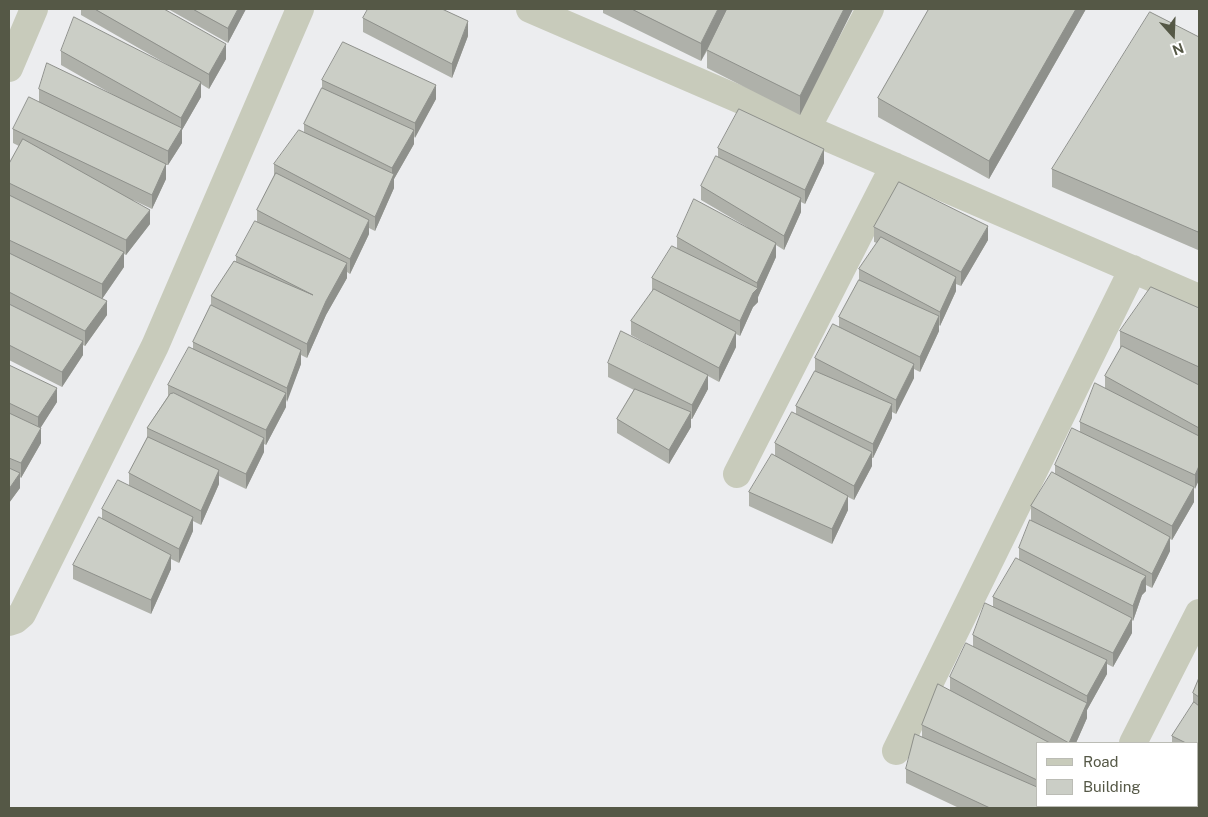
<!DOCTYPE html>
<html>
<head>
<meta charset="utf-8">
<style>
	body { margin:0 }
	#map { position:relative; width:1208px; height:817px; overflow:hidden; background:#ecedef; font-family:"Public Sans",sans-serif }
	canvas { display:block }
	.frame { position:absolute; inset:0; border:10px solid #555846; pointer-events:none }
	.legend { position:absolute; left:1036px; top:742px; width:162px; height:65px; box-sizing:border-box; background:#fff; border:1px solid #bbbcb5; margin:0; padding:6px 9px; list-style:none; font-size:15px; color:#555846 }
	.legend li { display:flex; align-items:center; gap:10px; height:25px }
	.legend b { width:25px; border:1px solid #bbbcb5 }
	.north { position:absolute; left:1148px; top:10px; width:50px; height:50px; -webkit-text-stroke:4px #fff; paint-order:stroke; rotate:160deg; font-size:14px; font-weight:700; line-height:20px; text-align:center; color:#555846 }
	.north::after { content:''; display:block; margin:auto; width:18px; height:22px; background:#555846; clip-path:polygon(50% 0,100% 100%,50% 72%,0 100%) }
</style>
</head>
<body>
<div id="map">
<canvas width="1208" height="817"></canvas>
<div class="frame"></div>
<ul class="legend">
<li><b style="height:6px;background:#c8cbbb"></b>Road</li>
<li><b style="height:14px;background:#cbcec6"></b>Building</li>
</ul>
<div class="north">N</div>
</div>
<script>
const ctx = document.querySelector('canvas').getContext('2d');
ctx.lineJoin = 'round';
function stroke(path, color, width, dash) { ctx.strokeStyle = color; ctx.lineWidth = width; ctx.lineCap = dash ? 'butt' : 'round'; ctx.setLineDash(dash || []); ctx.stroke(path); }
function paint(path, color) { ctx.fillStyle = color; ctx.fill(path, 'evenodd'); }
const minor = new Path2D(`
	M 530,9 L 1199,298
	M 9,68 L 34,9
	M 807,128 L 870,9
	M 737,474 L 894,166
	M 9,622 L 15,620 L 22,614 L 155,346 L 300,9
	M 1133,743 L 1199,613
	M 896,751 L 1133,269
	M 1100,808 L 1102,806`);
const wall = new Path2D(`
	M 81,9 L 164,9 L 226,59 L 209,89 L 201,84 L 201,97 L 182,130 L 182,143 L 168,165 L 166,165 L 166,179 L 152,209 L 133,200 L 150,224 L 126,255 L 124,254 L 124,267 L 102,299 L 107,315 L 85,346 L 83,345 L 83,355 L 62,387 L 9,360 L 9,164 L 19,146 L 13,143 L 13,129 L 39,102 L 39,89 L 124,101 L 61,65 L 61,51 L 177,70 L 81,15 Z
	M 168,9 L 246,9 L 228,43 Z
	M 603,9 L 853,9 L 800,115 L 707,68 L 707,51 L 701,61 L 603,13 Z
	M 929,9 L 1086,9 L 989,179 L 878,117 L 878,98 Z
	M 363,18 L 468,36 L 452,78 L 363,32 Z
	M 1199,37 L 1198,250 L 1052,187 L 1052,169 Z
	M 322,80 L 436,99 L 414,138 L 414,144 L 394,179 L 394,188 L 375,231 L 369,228 L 369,234 L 350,274 L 347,272 L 347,278 L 326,315 L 307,358 L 301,355 L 301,364 L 286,402 L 286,407 L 266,445 L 264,444 L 264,452 L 246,489 L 219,476 L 219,484 L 201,525 L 193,521 L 193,531 L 179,563 L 171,559 L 171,569 L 151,614 L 73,579 L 73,565 L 102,519 L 102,509 L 129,485 L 129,473 L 147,438 L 147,428 L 168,396 L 168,385 L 193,349 L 193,342 L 211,305 L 211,296 L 236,263 L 236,256 L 257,222 L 257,210 L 274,176 L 274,164 L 304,132 L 304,124 L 322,88 Z
	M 718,148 L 824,163 L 805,204 L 801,202 L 801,212 L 784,250 L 776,245 L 776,257 L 758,297 L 758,302 L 753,307 L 740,336 L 736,334 L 736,347 L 719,382 L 708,376 L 708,389 L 692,419 L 691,419 L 691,427 L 669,464 L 617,433 L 617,419 L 634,390 L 608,377 L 608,363 L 673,358 L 631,335 L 631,321 L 652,292 L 652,278 L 677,248 L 677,237 L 747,227 L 701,200 L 701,186 L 718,157 Z
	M 874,227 L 988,240 L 961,286 L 956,284 L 956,291 L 940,326 L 939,325 L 939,331 L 920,372 L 914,369 L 914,378 L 896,414 L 892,412 L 892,418 L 873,458 L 872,458 L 872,466 L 854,500 L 848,497 L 848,510 L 832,544 L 749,506 L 749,492 L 775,455 L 775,443 L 796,414 L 796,406 L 815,371 L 815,358 L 839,327 L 839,317 L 859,280 L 859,269 L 877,243 L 874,242 Z
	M 1199,308 L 1199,480 L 1194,489 L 1194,502 L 1172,540 L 1170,539 L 1170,551 L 1152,588 L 1146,585 L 1146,591 L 1142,595 L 1133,621 L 1132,620 L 1132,633 L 1113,667 L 1107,664 L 1107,674 L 1087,710 L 1087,718 L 1076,743 L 1037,743 L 1037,806 L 1046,806 L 1045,808 L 959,808 L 906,783 L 906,769 L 922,737 L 922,725 L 950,690 L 950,677 L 973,646 L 973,635 L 993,607 L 993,597 L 1019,560 L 1019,548 L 1031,520 L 1031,506 L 1055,474 L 1055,465 L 1080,432 L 1080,422 L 1105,388 L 1105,376 L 1120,350 L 1120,331 Z
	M 9,365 L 57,402 L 40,428 L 41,443 L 21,478 L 20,477 L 20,488 L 9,503 Z
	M 1199,678 L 1199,808 L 1129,808 L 1130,806 L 1197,806 L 1197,743 L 1172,743 L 1172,736 L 1193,705 L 1193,693 Z`);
const shadedWall = new Path2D(`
	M 238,9 L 246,9 L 228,43 L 228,28 Z
	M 718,9 L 727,9 L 701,61 L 701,43 Z
	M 844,9 L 853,9 L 800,115 L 800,96 Z
	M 1076,9 L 1086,9 L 989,179 L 989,161 Z
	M 468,21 L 468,36 L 452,78 L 452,64 Z
	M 226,44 L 226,59 L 209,89 L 209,74 Z
	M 201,82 L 201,97 L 182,130 L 182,143 L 168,165 L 168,151 L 181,130 L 181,118 Z
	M 436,85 L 436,99 L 415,138 L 415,123 Z
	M 414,130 L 414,144 L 394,179 L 394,188 L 375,231 L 375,217 L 392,178 L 392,168 Z
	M 824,149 L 824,163 L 805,204 L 805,190 Z
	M 166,164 L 166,179 L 152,209 L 152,195 Z
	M 801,198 L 801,212 L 784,250 L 784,236 Z
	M 150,210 L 150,224 L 126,255 L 126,240 Z
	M 369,220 L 369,234 L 350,274 L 350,259 Z
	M 988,226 L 988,240 L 961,286 L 961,272 Z
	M 1199,229 L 1199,247 L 1198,250 L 1198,232 Z
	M 776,243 L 776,257 L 758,297 L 758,302 L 753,307 L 740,336 L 740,321 L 753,293 L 757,288 L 757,283 Z
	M 124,252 L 124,267 L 102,299 L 102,284 Z
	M 347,263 L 347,278 L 326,315 L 307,358 L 307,344 L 326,301 Z
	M 956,277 L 956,291 L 940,326 L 940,312 Z
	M 107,301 L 107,315 L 85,346 L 85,331 Z
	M 939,316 L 939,331 L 920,372 L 920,357 Z
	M 736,332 L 736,347 L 719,382 L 719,368 Z
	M 83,341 L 83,355 L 62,387 L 62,372 Z
	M 301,350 L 301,364 L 287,402 L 287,388 Z
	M 914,364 L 914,378 L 896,414 L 896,400 Z
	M 708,375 L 708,389 L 692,419 L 692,405 Z
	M 57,388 L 57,402 L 38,432 L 38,417 Z
	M 286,393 L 286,407 L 266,445 L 266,430 Z
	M 892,404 L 892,418 L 873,458 L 873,444 Z
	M 691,412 L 691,427 L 669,464 L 669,450 Z
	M 41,428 L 41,443 L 21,478 L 21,463 Z
	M 264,438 L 264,452 L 246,489 L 246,474 Z
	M 872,452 L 872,466 L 854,500 L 854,486 Z
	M 1199,466 L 1199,480 L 1195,489 L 1195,475 Z
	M 219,470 L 219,484 L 201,525 L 201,511 Z
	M 20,473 L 20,488 L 9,503 L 9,489 Z
	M 1194,487 L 1194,502 L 1172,540 L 1172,526 Z
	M 848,496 L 848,510 L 832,544 L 832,529 Z
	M 193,517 L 193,531 L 179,563 L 179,549 Z
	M 1170,537 L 1170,551 L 1152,588 L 1152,574 Z
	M 171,555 L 171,569 L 151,614 L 151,600 Z
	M 1146,576 L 1146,591 L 1142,595 L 1133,621 L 1133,606 L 1142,581 Z
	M 1132,618 L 1132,633 L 1113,667 L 1113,653 Z
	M 1107,660 L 1107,674 L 1087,710 L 1087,696 Z
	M 1087,703 L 1087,718 L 1076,743 L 1069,743 Z
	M 1040,806 L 1046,806 L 1045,808 L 1039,808 Z`);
const building = new Path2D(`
	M 95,9 L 164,9 L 226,44 L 209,74 Z
	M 193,9 L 238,9 L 228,28 Z
	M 368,9 L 442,9 L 468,21 L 452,64 L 363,18 Z
	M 632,9 L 718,9 L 701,43 Z
	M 727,9 L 844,9 L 800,96 L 707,50 Z
	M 929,9 L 1076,9 L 989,161 L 878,98 Z
	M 1150,12 L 1199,37 L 1199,229 L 1198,232 L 1052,169 Z
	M 74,17 L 201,82 L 181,118 L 61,51 Z
	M 343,42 L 436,85 L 415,123 L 322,80 Z
	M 47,63 L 182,128 L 168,151 L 39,89 Z
	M 322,88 L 414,130 L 392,168 L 304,124 Z
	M 29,97 L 166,164 L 152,195 L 13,129 Z
	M 739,109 L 824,149 L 805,190 L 718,148 Z
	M 299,130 L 394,174 L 375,217 L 274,164 Z
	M 23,139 L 150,210 L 126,240 L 9,183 L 9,164 Z
	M 716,156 L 801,198 L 784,236 L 701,186 Z
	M 276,173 L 369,220 L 350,259 L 257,210 Z
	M 899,182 L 988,226 L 961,272 L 874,227 Z
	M 9,195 L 124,252 L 102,284 L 9,240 Z
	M 694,199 L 776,243 L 757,283 L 677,237 Z
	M 255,221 L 347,263 L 326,301 L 307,344 L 211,296 L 234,261 L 313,295 L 236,256 Z
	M 881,237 L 956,277 L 940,312 L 859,269 Z
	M 672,246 L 758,288 L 753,293 L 740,321 L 652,278 Z
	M 9,253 L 107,301 L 85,331 L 9,292 Z
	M 859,280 L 939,316 L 920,357 L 839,317 Z
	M 1151,287 L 1199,308 L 1199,367 L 1120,331 Z
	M 654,289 L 736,332 L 719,368 L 631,321 Z
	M 9,304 L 83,341 L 62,372 L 9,345 Z
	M 211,305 L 301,350 L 287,388 L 193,342 Z
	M 833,324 L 914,364 L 896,400 L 815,358 Z
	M 621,331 L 708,375 L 692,405 L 608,363 Z
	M 1122,346 L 1199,385 L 1199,428 L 1105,376 Z
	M 189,347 L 286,393 L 266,430 L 168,385 Z
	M 9,365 L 57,388 L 38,417 L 9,403 Z
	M 815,371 L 892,404 L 873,444 L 796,406 Z
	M 1095,383 L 1199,436 L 1199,466 L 1195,475 L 1080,422 Z
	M 635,389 L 691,412 L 669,450 L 617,419 Z
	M 174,393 L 264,438 L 246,474 L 147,428 L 170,394 Z
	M 792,412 L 872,452 L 854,486 L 775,443 Z
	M 9,413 L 41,428 L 21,463 L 9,458 Z
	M 1072,428 L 1194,487 L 1172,526 L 1055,465 Z
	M 148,437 L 219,470 L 201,511 L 129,473 Z
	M 772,454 L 848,496 L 832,529 L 749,492 Z
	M 9,468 L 20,473 L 9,489 Z
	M 1052,472 L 1170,537 L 1152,574 L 1031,506 Z
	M 118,480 L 193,517 L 179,549 L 102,509 Z
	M 99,517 L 171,555 L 151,600 L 73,565 Z
	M 1030,520 L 1146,576 L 1142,581 L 1133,606 L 1019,548 Z
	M 1016,558 L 1132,618 L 1113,653 L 993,597 Z
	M 985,603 L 1107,660 L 1087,696 L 973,635 Z
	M 966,643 L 1087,703 L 1069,743 L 950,677 Z
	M 1199,678 L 1199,697 L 1193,693 Z
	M 938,684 L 1050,743 L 1037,743 L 1037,780 L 922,725 Z
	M 1194,702 L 1199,706 L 1199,750 L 1197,749 L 1197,743 L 1186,743 L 1172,736 Z
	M 915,734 L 1037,787 L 1037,806 L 1040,806 L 1039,808 L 990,808 L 906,769 Z
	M 1197,761 L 1199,763 L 1199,801 L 1197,800 Z
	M 1130,806 L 1183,806 L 1189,808 L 1129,808 Z`);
stroke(minor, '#c8cbbb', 28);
paint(wall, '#afb1aa');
paint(shadedWall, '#8e908b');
paint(building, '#cbcec6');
stroke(building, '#8e908b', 1);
</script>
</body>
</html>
